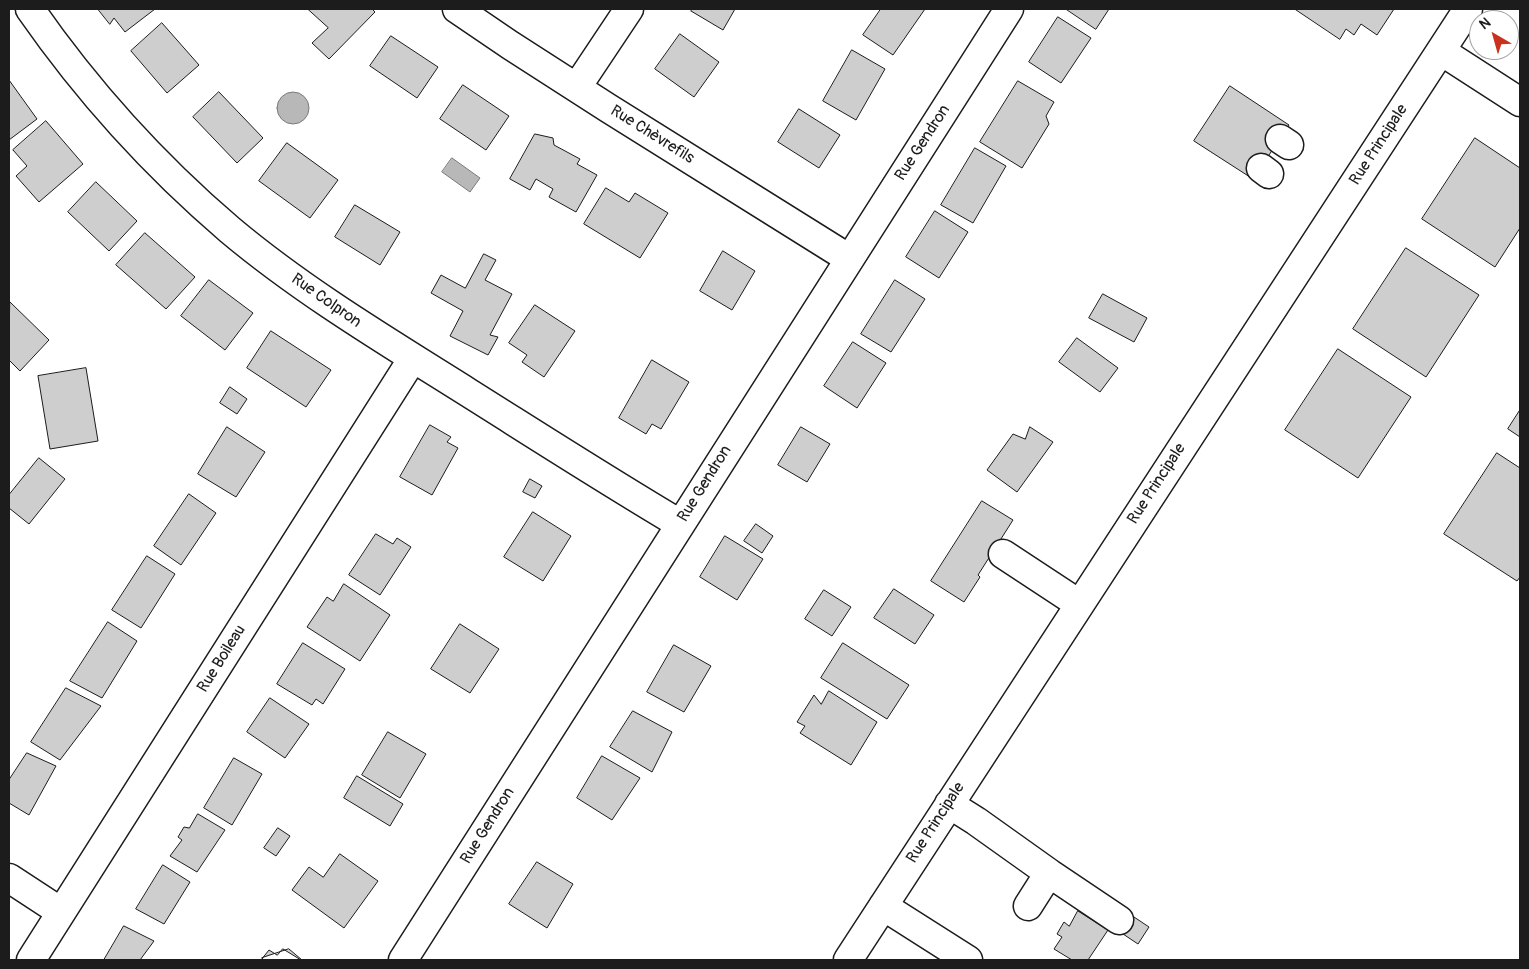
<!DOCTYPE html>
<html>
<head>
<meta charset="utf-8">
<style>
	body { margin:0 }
	#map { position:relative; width:1529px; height:969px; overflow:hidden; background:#fff; font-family:Pangolin,sans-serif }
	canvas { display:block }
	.frame { position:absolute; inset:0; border:10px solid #1c1c1c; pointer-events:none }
	.north { position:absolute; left:1469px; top:10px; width:50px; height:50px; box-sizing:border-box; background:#fff; border:1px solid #a4a4a4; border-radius:50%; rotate:322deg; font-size:14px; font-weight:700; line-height:20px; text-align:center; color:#1c1c1c }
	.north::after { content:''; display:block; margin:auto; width:18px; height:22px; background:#c8321e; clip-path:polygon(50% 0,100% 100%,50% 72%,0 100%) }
</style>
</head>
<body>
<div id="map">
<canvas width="1529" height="969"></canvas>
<div class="frame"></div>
<div class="north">N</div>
</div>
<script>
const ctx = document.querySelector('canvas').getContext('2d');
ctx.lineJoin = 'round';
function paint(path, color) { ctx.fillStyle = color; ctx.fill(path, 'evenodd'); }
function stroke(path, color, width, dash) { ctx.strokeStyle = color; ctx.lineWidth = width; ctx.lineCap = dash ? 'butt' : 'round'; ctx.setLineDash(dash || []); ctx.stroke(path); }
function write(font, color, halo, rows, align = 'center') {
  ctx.font = font + ' Pangolin,sans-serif'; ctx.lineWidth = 4; ctx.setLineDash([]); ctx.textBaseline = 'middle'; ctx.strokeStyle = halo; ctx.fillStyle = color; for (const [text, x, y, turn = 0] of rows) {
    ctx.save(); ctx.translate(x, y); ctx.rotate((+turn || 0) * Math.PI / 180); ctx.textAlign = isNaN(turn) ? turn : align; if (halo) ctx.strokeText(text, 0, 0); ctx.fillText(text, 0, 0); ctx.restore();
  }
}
const water = new Path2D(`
	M277 108a16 16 0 1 1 32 0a16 16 0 1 1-32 0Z
	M 452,158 L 480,178 L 470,192 L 442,172 Z`);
const building = new Path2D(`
	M 98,9 L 155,9 L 125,32 L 114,18 L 110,24 Z
	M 308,9 L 372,9 L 375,12 L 329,59 L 312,43 L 328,28 Z
	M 693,9 L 735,9 L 723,30 L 691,11 Z
	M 881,9 L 925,9 L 893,55 L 863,35 Z
	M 1066,9 L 1109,9 L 1096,29 Z
	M 1295,9 L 1394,9 L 1377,35 L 1361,24 L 1354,35 L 1346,29 L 1340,39 Z
	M 1058,17 L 1091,38 L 1061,83 L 1029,62 Z
	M 162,23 L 199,65 L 167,93 L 131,51 Z
	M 680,34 L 719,62 L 694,97 L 655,69 Z
	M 391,36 L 438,67 L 417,98 L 370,66 Z
	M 852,50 L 885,69 L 856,120 L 823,101 Z
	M 9,80 L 37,119 L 9,140 Z
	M 1018,81 L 1054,102 L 1046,116 L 1049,124 L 1022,168 L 980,142 Z
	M 463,85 L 509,116 L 486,150 L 440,119 Z
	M 1230,86 L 1289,125 L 1253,179 L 1194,141 Z
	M 219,92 L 263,138 L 237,163 L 193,117 Z
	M 799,109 L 840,135 L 819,168 L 778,142 Z
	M 46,121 L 83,164 L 39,202 L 16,176 L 27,166 L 13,150 Z
	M 535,134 L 553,138 L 554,145 L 580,159 L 577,164 L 597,175 L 576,212 L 549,197 L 553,189 L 536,179 L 530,190 L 510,179 Z
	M 1475,138 L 1520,168 L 1520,228 L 1495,267 L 1422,219 Z
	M 287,143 L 338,180 L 310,218 L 259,181 Z
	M 975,148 L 1006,166 L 973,223 L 941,205 Z
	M 96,182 L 137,221 L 109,251 L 68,212 Z
	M 606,188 L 629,202 L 635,193 L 668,213 L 640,258 L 584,224 Z
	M 355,205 L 400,232 L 380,265 L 335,237 Z
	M 935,211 L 968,232 L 939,278 L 906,257 Z
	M 145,233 L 195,277 L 166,309 L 116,265 Z
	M 1406,248 L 1479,295 L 1426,377 L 1353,329 Z
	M 723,251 L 755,271 L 732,310 L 700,291 Z
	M 484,254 L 496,260 L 485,280 L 512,294 L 490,335 L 498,337 L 488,355 L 450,336 L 463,311 L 431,293 L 441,275 L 465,288 Z
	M 209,280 L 253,313 L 225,350 L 181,316 Z
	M 895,280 L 925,299 L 891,352 L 861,334 Z
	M 1103,294 L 1147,318 L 1134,342 L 1089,318 Z
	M 10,302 L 49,340 L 20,371 L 9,360 Z
	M 535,305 L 575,331 L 544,377 L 522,362 L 527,355 L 509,343 Z
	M 271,331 L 331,370 L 306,407 L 247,368 Z
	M 1077,338 L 1118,368 L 1100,392 L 1059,362 Z
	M 853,342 L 886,363 L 857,408 L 824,386 Z
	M 1338,349 L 1411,397 L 1358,478 L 1285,430 Z
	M 652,360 L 689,382 L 661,429 L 652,424 L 646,434 L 619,418 Z
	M 86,368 L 98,441 L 50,449 L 38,376 Z
	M 230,387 L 247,399 L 237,414 L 220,403 Z
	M 1520,410 L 1520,437 L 1508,429 Z
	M 430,425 L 451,437 L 447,442 L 458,448 L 432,495 L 400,477 Z
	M 227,427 L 265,452 L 236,497 L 198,474 Z
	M 801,427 L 830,444 L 807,482 L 778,465 Z
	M 1030,427 L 1053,442 L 1017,492 L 987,470 L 1013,434 L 1025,439 Z
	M 1497,453 L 1520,468 L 1520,577 L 1517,581 L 1444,534 Z
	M 39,458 L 65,479 L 29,524 L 9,508 L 9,495 Z
	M 530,479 L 542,486 L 535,498 L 523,492 Z
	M 189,494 L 216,513 L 181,565 L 154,546 Z
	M 982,501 L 1013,520 L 978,575 L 980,577 L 964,602 L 931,581 Z
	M 533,512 L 571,536 L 543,581 L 504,557 Z
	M 756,524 L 773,536 L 762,553 L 744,541 Z
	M 376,534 L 393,544 L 397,538 L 411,547 L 380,595 L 349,575 Z
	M 725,536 L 763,559 L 737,600 L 700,577 Z
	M 147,556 L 175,574 L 141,628 L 112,610 Z
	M 344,584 L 390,615 L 360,661 L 307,627 L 327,597 L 333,601 Z
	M 894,589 L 934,615 L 915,644 L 874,618 Z
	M 824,590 L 851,607 L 832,636 L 805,619 Z
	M 108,622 L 137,641 L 102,698 L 70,681 Z
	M 460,624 L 499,649 L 470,693 L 431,669 Z
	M 303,643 L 345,669 L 323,704 L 316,699 L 312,705 L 277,684 Z
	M 843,643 L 909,685 L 887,719 L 821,678 Z
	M 674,645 L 711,666 L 684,712 L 647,692 Z
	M 66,688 L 101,706 L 60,760 L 31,742 Z
	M 829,691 L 877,722 L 851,765 L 800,733 L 805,726 L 797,722 L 814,695 L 821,704 Z
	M 270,698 L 309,724 L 285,758 L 247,732 Z
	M 633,711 L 672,732 L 652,772 L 610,747 Z
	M 388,732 L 426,754 L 400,798 L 362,775 Z
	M 27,753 L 56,766 L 29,815 L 9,803 L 9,780 Z
	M 602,756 L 640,778 L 612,820 L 577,798 Z
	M 234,758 L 262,774 L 232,825 L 204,808 Z
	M 357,776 L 403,804 L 390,826 L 344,798 Z
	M 198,814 L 225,830 L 197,872 L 170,856 L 182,840 L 178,837 L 184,827 L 189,828 Z
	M 278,828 L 290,836 L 276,856 L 264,848 Z
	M 340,854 L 378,881 L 344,928 L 292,890 L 309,867 L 323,877 Z
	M 537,862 L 573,884 L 547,928 L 509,904 Z
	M 163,865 L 190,882 L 164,924 L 136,909 Z
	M 1078,911 L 1108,930 L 1088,960 L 1072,960 L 1054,949 L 1062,937 L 1057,934 L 1061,927 L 1064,922 L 1069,926 Z
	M 1125,911 L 1149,927 L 1138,944 L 1114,928 Z
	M 124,926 L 154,941 L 140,960 L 104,960 Z
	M 283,949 L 301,960 L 261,960 L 269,950 L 277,955 Z
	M 289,949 L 302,960 L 264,960 L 262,958 Z`);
const minor = new Path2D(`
	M 30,9 C 87,91 154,165 230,230 C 304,292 388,342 469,393 C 539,437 609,482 680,524
	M 457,9 L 510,45 L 608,108 L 848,258
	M 1441,51 L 1520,102
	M 577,87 L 629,9
	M 1280,139 L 1289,145
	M 1261,168 L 1269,174
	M 1003,554 L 1079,604
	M 949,804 L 976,821 L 1049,873 L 1028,906
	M 1049,873 L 1119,920
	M 9,878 L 61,912
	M 883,906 L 968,960
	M 31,960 L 413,358
	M 403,960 L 1009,9
	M 848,960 L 1468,9`);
const streetNames = [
	["Rue Chèvrefils",652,135,32],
	["Rue Gendron",923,143,-57],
	["Rue Principale",1379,145,-57],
	["Rue Colpron",326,301,35],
	["Rue Gendron",705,484,-58],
	["Rue Principale",1157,484,-57],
	["Rue Boileau",222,659,-58],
	["Rue Principale",936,823,-57],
	["Rue Gendron",488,826,-58]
];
paint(water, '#b8b8b8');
stroke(water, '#7a7a7a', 1);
paint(building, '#cecece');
stroke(building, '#1c1c1c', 1);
stroke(minor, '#1c1c1c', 31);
stroke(minor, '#fff', 28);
write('16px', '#1c1c1c', '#fff', streetNames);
</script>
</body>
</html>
